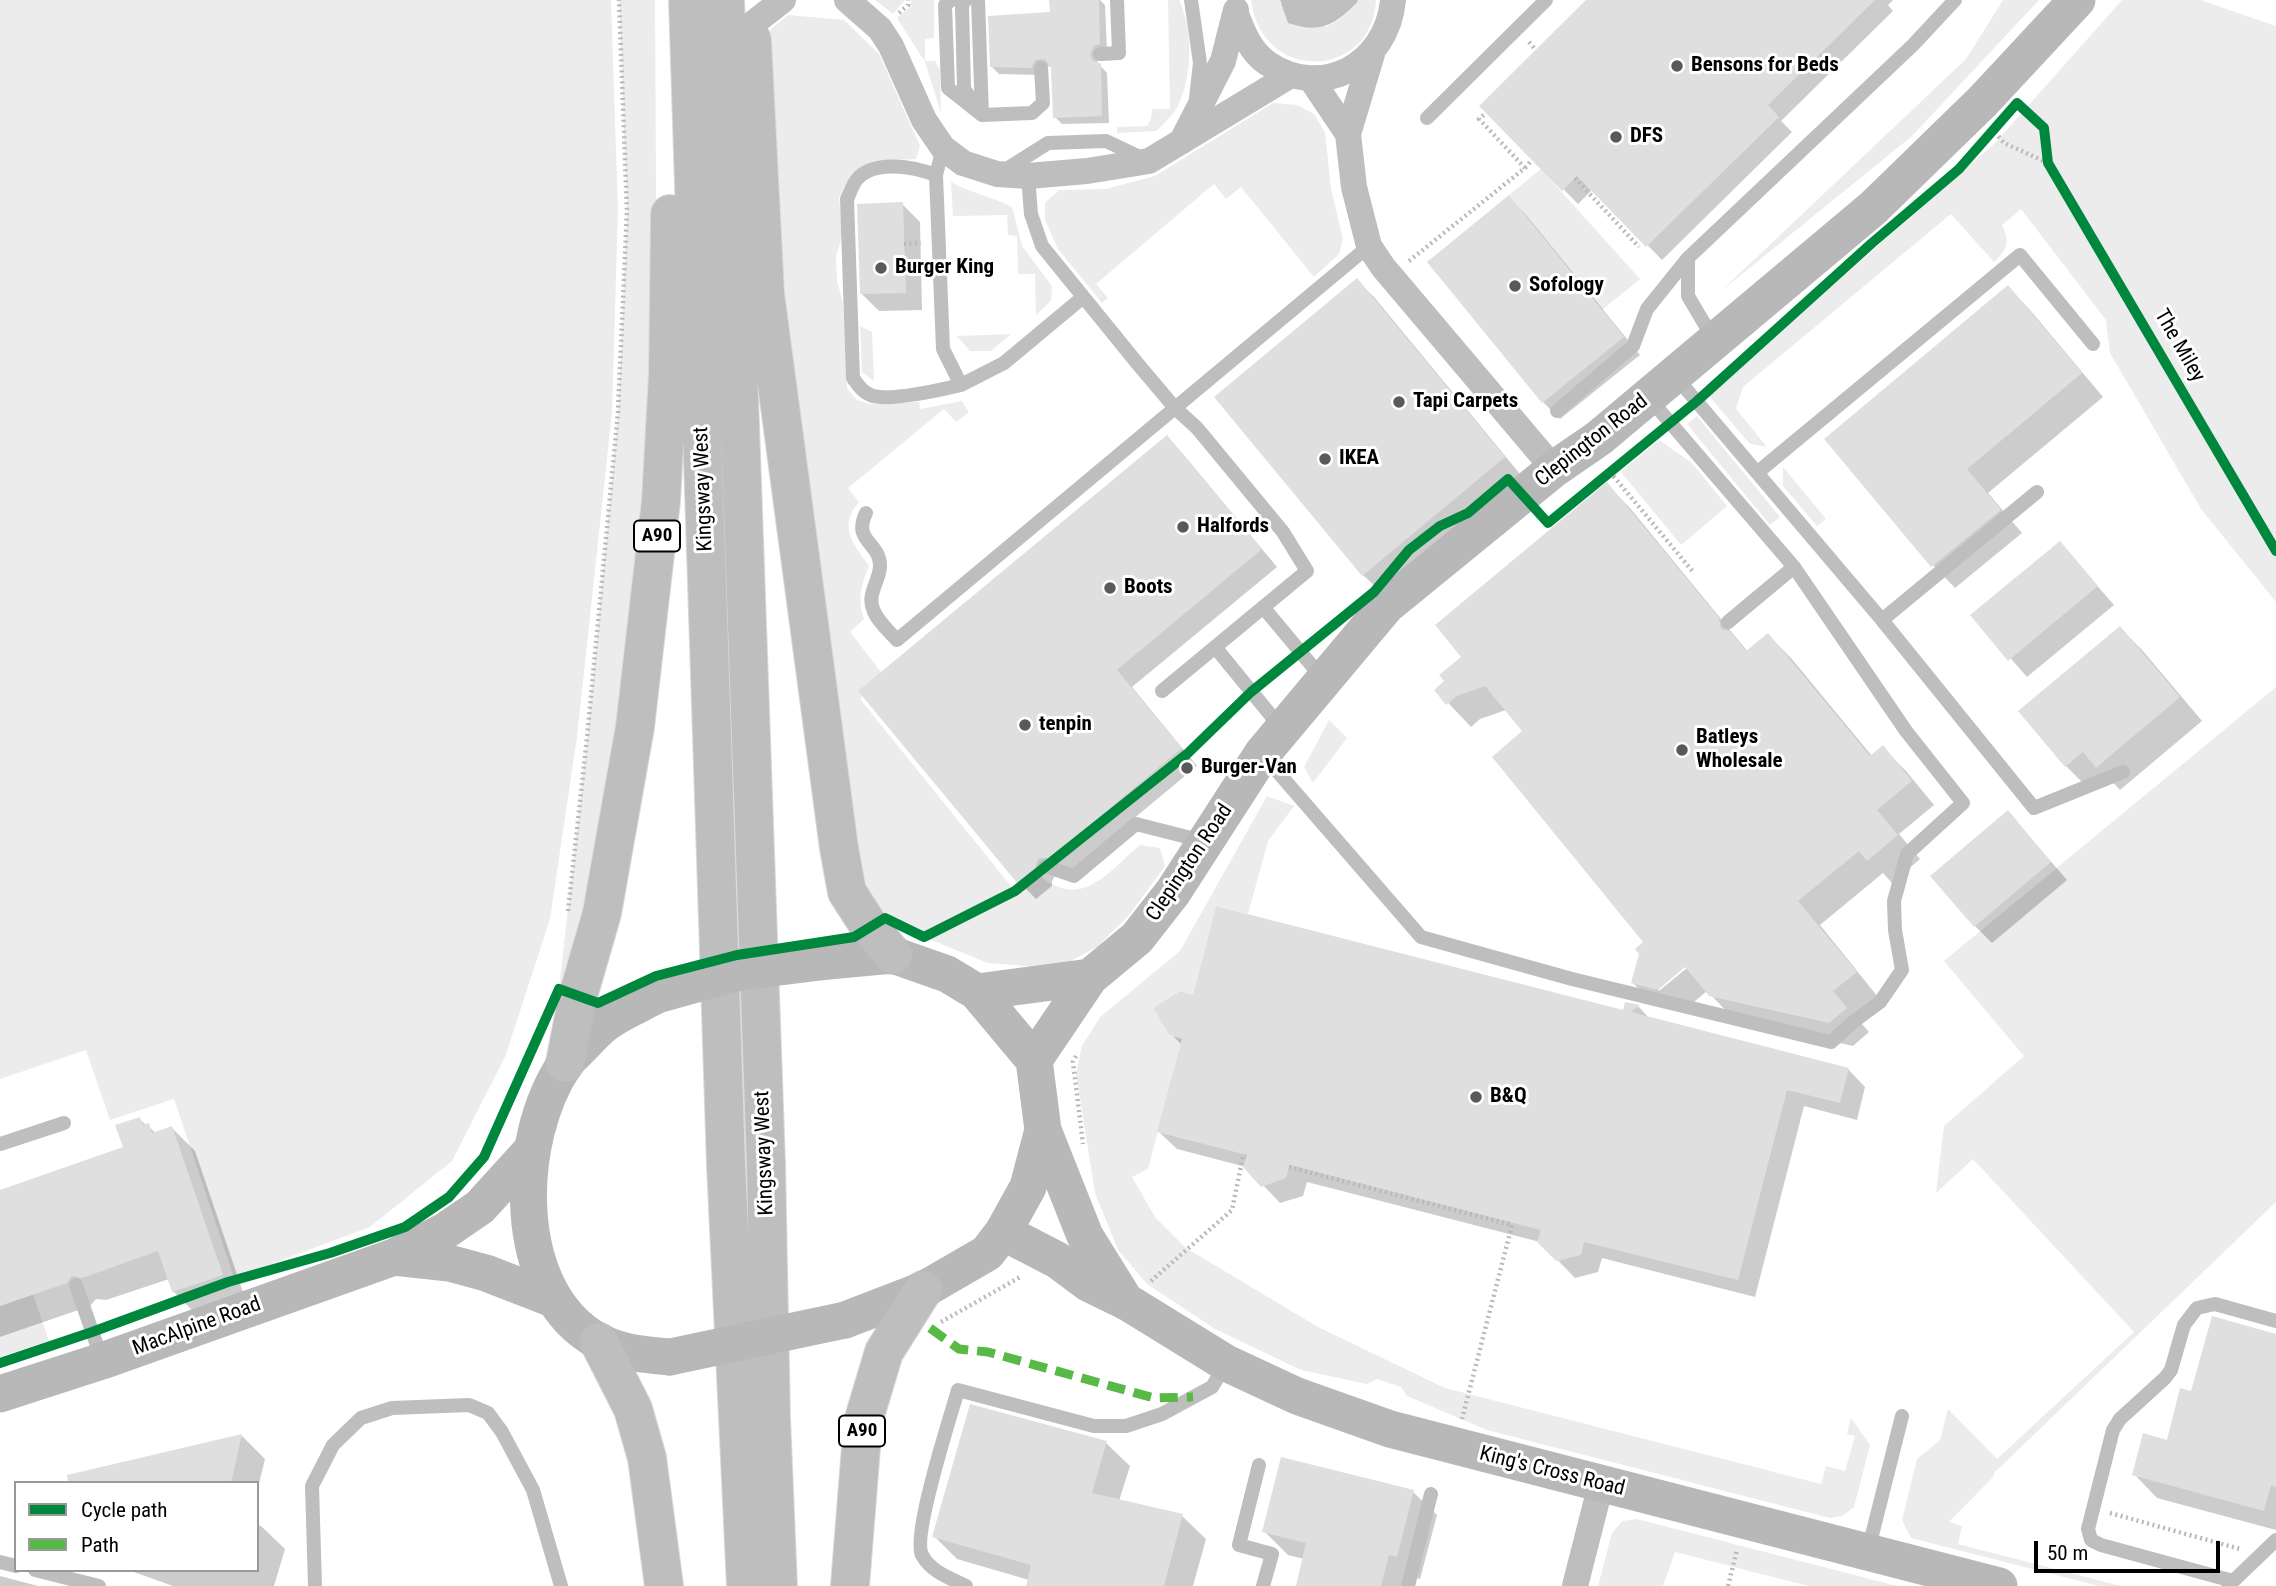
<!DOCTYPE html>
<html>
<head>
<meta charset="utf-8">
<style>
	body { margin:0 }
	#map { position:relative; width:2276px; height:1586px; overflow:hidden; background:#fff; font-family:"Roboto Condensed",sans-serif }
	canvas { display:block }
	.legend { position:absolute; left:14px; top:1481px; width:245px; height:91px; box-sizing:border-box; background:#fff; border:2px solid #999; margin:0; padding:9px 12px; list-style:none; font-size:21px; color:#000 }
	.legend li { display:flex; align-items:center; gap:14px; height:35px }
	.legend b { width:35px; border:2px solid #999 }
	.scale { position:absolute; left:2034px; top:1541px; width:186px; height:32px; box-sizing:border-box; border:4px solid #000; border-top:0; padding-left:9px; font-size:21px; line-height:24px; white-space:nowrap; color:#000; -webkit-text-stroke:5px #fff; paint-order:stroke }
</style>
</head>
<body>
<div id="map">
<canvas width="2276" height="1586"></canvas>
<ul class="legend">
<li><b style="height:9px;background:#00873e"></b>Cycle path</li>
<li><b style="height:9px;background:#58b947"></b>Path</li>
</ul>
<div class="scale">50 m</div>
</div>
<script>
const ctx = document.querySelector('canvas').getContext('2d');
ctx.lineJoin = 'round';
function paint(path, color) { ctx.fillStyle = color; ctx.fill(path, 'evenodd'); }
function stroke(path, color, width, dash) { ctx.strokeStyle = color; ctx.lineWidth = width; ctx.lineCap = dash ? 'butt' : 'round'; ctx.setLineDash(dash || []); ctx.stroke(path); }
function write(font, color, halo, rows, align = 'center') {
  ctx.font = font + ' "Roboto Condensed",sans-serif'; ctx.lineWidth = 6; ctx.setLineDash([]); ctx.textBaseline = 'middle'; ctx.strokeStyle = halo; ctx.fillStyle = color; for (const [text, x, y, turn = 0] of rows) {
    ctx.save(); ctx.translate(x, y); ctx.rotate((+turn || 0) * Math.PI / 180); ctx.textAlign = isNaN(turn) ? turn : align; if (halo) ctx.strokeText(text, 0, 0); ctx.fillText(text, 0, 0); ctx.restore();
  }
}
const green = new Path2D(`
	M 0,0 L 611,0 L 618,210 L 612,412 L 577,737 L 550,919 L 505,1057 L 452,1161 L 370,1227 L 234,1278 L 174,1099 L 110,1120 L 86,1050 L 0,1079 Z
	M 619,0 L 655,0 L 657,375 L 617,768 L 566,984 L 559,989 L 587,738 L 618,412 L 627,211 Z
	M 875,0 L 905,0 L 893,14 Z
	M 911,0 L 934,0 L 934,38 L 925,39 L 925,61 L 935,61 L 940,70 L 941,113 L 925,62 L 897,18 L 910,7 Z
	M 1168,0 L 1179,0 C 1194,31 1193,81 1175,111 C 1170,118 1162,125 1156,131 L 1117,133 L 1117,127 L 1147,126 L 1151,119 L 1152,109 L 1170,109 Z
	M 1251,0 L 1280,0 L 1280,3 L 1326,27 L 1340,19 L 1357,4 L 1358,0 L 1376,0 C 1373,79 1262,85 1251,0 Z
	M 2003,0 L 2039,0 L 1912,136 L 1720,292 L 1966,59 Z
	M 2122,0 L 2200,0 L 2276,26 L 2276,602 L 2201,509 L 2110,353 L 2106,320 L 2021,209 L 2002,225 C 2010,242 2008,249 1994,262 L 1951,214 L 1743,387 L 1736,409 L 1767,447 L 1750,444 L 1708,395 L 1995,143 Z
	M 788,15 L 844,20 L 879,54 L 920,146 L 916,159 L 873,161 L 852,173 L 839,197 L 842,236 L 836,256 L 837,281 L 843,303 L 847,388 L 857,400 L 870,404 L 919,402 L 920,409 L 962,401 L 969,412 L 956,422 L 944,409 L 848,488 L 859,502 C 837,527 854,544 869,566 C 861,586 857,599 864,619 L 850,632 L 881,672 L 860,699 L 1015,891 L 1036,873 C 1081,912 1106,874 1140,845 L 1160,848 L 1165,866 L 1129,915 L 1097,947 L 1063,965 L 1038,967 L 988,963 L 924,937 L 885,918 L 860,891 L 767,198 L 765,55 L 771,29 Z
	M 1273,103 L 1297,105 L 1314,114 L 1325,132 L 1331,189 L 1343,239 L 1339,254 L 1314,277 L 1241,187 L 1226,199 L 1214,184 L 1096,284 L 1108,298 L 1102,303 L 1058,249 L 1045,220 L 1045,203 L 1059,190 L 1106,189 L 1155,176 Z
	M 1541,169 L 1640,279 L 1602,310 L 1509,195 Z
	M 951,182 C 972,194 992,196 1012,207 L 1022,246 L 1052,286 L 1051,301 L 1036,315 L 1035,274 L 1018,274 L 1017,236 L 1008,235 L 1007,215 L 953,216 Z
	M 860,326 L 872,332 L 874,381 L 862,372 Z
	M 1011,334 L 991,351 L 970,351 L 957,336 Z
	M 1697,416 L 1780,517 L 1770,525 L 1687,424 Z
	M 1659,440 L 1692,463 L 1727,506 L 1681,545 L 1621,472 Z
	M 1783,467 L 1826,519 L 1817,526 L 1783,486 Z
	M 2276,687 L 2276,1202 L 1994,1473 L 1993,1477 L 1949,1522 L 1962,1526 L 1958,1544 L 2121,1586 L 2099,1586 L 1911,1538 L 1902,1520 L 1917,1459 L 1940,1440 L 1948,1409 L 1997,1459 L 2134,1332 L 1973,1159 L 1936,1193 L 1944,1126 L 2024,1056 L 1944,961 Z
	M 1329,720 L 1347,738 L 1313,783 L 1304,767 Z
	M 1267,796 L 1294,806 L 1268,841 L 1248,914 L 1216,906 L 1193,995 L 1180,991 L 1153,1008 L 1169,1035 L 1182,1039 L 1148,1169 L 1132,1177 L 1155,1217 L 1186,1248 L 1318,1327 L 1445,1388 L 1821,1484 L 1826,1466 L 1845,1471 L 1855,1436 L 1847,1434 L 1851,1418 L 1870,1445 L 1854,1507 L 1842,1516 L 1830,1518 L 1487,1430 L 1407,1396 L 1401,1387 L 1377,1379 L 1367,1384 L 1301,1370 L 1215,1329 L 1147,1284 L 1118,1250 L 1095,1193 L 1076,1073 L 1082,1046 L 1100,1017 L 1180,951 Z
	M 33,1294 L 49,1341 L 0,1357 L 0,1306 Z
	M 1637,1519 L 1897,1586 L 1809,1586 L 1675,1552 L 1663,1586 L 1598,1586 L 1612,1533 L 1622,1521 Z`);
const water = new Path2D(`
	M 1280,0 L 1358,0 L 1357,3 C 1334,25 1321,34 1288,23 Z`);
const shadow = new Path2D(`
	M 1051,0 L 1100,0 L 1105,5 L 1107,51 L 1101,53 L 1097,62 L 1107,73 L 1109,123 L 1062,124 L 1055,117 L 1053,66 L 1042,67 L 1039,75 L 999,74 L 992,67 L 1052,13 Z
	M 1589,0 L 1893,0 L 1888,5 L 1893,11 L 1781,121 L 1792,132 L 1662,260 L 1593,189 L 1578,204 L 1482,106 Z
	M 1509,197 L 1526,215 L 1640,355 L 1560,419 L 1543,402 Z
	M 902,204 L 920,222 L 922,310 L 879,311 L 862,294 Z
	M 1357,281 L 1374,297 L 1520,474 L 1380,591 L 1363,575 Z
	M 2008,287 L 2030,310 L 2103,397 L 1988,493 L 2022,533 L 1955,588 L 1933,565 Z
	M 1167,437 L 1183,454 L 1277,567 L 1132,687 L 1197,766 L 1067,874 L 1056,874 L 1052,881 L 1052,886 L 1036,899 L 1020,883 L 861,691 Z
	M 1607,485 L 1630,508 L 1748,652 L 1768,635 L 1791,658 L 1872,756 L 1882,747 L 1906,771 L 1934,805 L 1899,834 L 1920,859 L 1892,883 L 1883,873 L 1820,925 L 1878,997 L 1855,1016 L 1869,1032 L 1853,1046 L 1734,1019 L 1707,991 L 1682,1012 L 1656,1006 L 1633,983 L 1646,942 L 1525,732 L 1506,710 L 1480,719 L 1471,727 L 1436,690 L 1447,682 L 1463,657 ZM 1691,960 L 1693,963 L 1659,991 L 1659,987 Z
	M 2060,543 L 2114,605 L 2027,677 L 1973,615 Z
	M 2120,628 L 2143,651 L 2202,721 L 2120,790 L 2106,775 L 2089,789 L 2066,766 L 2020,711 Z
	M 2008,812 L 2067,880 L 1992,943 L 1975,926 Z
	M 1194,997 L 1624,1012 L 1627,1004 L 1639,1007 L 1650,1019 L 1848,1069 L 1865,1087 L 1857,1120 L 1804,1106 L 1755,1297 L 1602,1258 L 1598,1272 L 1575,1278 L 1540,1242 L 1307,1182 L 1303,1196 L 1280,1203 L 1246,1167 L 1177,1149 L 1159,1132 L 1182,1045 L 1171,1034 Z
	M 139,1119 L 156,1133 L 172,1128 L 195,1151 L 245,1298 L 197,1315 L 173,1291 L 169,1279 L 106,1300 L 96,1299 L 90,1306 L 0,1337 L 0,1191 L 125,1148 Z
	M 2276,1335 L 2276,1530 L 2157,1498 L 2134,1474 L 2168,1442 L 2193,1393 Z
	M 242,1436 L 265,1459 L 257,1492 L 257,1483 L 86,1483 L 90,1471 Z
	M 1106,1443 L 1130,1466 L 1119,1501 L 1182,1516 L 1206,1539 L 1193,1586 L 1028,1586 L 1029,1580 L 957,1559 L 934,1536 Z
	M 1413,1492 L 1437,1515 L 1420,1579 L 1412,1577 L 1410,1586 L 1297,1586 L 1304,1559 L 1288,1555 L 1264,1531 Z
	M 257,1525 L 261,1526 L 285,1549 L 274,1586 L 173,1586 L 128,1570 L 257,1570 Z
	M 0,1576 L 38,1586 L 0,1586 Z`);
const building = new Path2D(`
	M 1049,0 L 1099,0 L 1100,44 L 1094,46 L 1090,54 L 1092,60 L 1101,64 L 1102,116 L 1053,118 L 1051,68 L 1045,59 L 1035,60 L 1031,68 L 990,67 L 988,16 L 1050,12 Z
	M 1586,0 L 1875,0 L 1768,105 L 1779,117 L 1646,247 L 1577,176 L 1562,191 L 1479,106 Z
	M 1509,195 L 1624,337 L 1542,403 L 1427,262 Z
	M 903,202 L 906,293 L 860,294 L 857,204 Z
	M 1357,278 L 1505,457 L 1362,576 L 1214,397 Z
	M 2008,285 L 2082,373 L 1967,469 L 2001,510 L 1931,567 L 1824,439 Z
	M 1167,435 L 1262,549 L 1117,670 L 1182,748 L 1050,858 L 1039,858 L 1036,864 L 1036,869 L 1018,884 L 858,691 Z
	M 1607,482 L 1719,618 L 1721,629 L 1730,631 L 1746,651 L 1768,633 L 1870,756 L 1883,745 L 1912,781 L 1877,810 L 1898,835 L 1867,861 L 1859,851 L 1798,901 L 1857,972 L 1833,991 L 1847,1008 L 1829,1023 L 1709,996 L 1685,967 L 1658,990 L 1631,983 L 1639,954 L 1635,949 L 1643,942 L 1492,757 L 1522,731 L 1485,686 L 1457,696 L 1446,705 L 1434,690 L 1444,681 L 1439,675 L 1461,657 L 1435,625 Z
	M 2060,541 L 2098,586 L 2008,661 L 1970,615 Z
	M 2120,626 L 2180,697 L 2096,768 L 2083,752 L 2065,767 L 2018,711 Z
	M 2008,810 L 2051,862 L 1974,927 L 1930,876 Z
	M 1216,906 L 1623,1010 L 1625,1002 L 1640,1005 L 1631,1012 L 1849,1068 L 1840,1103 L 1787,1090 L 1738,1280 L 1584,1242 L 1581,1255 L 1556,1261 L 1537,1242 L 1541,1230 L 1290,1165 L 1286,1178 L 1261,1187 L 1243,1167 L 1247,1155 L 1157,1132 L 1182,1039 L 1169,1035 L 1153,1008 L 1180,991 L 1193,995 Z
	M 140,1117 L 143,1125 L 149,1123 L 152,1133 L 172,1126 L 223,1275 L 172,1292 L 158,1251 L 82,1278 L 72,1276 L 67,1283 L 0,1306 L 0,1190 L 123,1147 L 115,1125 Z
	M 2212,1316 L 2276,1334 L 2276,1487 L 2271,1485 L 2264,1511 L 2132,1475 L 2143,1433 L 2167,1440 L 2180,1388 L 2191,1391 Z
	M 970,1404 L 1107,1441 L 1092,1493 L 1183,1514 L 1164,1586 L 1026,1586 L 1031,1565 L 932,1537 Z
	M 242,1434 L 231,1483 L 68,1483 L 67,1475 Z
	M 1281,1457 L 1414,1490 L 1397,1557 L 1389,1555 L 1381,1586 L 1296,1586 L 1306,1543 L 1262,1532 Z`);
const path = new Path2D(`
	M 899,13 L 908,5 L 908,0
	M 1529,42 L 1536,50
	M 1995,132 L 2004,143 L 2048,163
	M 1525,168 L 1532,160
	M 1575,178 L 1639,247
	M 904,244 L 921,243
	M 1409,261 L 1525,168 L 1479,119 L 1486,113
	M 1610,472 L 1694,573
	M 568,911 L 587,738 L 618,412 L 627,211 L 619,0
	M 1076,1056 L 1073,1062 L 1083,1144
	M 1289,1167 L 1512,1225 L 1462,1419
	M 1151,1281 L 1232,1210 L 1243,1156 L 1246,1156
	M 941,1322 L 1022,1276
	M 2110,1513 L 2240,1549
	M 1728,1586 L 1737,1550`);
const lane = new Path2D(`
	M 951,0 L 945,5 L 948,88 L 982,115
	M 965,0 L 962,6 L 964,89 L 973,102
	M 978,0 L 982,115 L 1032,113 L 1043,103 L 1041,68
	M 1191,0 L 1200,63 L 1196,98
	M 1100,54 L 1119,53 L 1117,0
	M 1427,118 L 1546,0
	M 943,148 L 936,175 L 943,349 L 961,385 L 1004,363 L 1082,298
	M 1002,172 L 1048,143 L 1106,141 L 1144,159
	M 936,175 C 914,167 875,159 857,179 C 853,184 850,193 847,199 L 853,378 C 858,385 863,393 873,396 C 893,401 940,390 961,385
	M 1028,176 L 1031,214 L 1042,246 L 1137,363 L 1175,408 L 1197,428 L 1283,532 L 1307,571 L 1162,691
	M 1714,340 L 1688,296 L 1688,258 L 1913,45 L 1955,0
	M 1675,376 L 1882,620 L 2034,808 L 2123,772
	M 1557,411 L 1633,346 L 1647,309 L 1688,258
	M 1758,472 L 2020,255 L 2093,344
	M 866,513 C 852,542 881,542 880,567 C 879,582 867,594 873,609 C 877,621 889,631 897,640 L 1369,246
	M 1263,607 L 1323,679
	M 1882,620 L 2037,492
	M 1728,622 L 1794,567
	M 1215,647 L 1282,729
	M 1263,755 L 1421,937 L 1572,979 L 1831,1042 L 1853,1022 L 1880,1002 L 1902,970 L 1895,930 L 1894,901 L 1907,854 L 1963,803 L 1906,731 L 1794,567 L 1649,398
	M 1045,866 L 1074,876 L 1136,824 L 1203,841
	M 0,1144 L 64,1123
	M 76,1285 L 102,1360
	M 1259,1465 L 1239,1545 L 1272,1554 L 1263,1586
	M 1868,1551 L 1902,1416
	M 0,1562 L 16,1566
	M 35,1570 L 99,1586
	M 2233,1581 L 2101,1545 L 2091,1540 L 2088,1529 L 2113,1430 L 2120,1419 L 2165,1378 L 2171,1370 L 2184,1325 L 2197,1308 L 2215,1304 L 2276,1321
	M 315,1586 L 312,1486 L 333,1445 L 361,1418 L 392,1408 L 469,1405 L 488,1413 L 502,1432 L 533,1490 L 561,1586
	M 966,1586 C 950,1578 931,1572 922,1555 C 912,1535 950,1418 958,1390 L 1094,1426 L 1126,1426 L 1162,1414 L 1212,1387 L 1226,1364
	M 1408,1586 L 1431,1494
	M 2228,1586 L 2276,1540`);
const street = new Path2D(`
	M 847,0 L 880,29 L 891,46 L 924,120 L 943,148 L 963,163 L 997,174 L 1028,176 L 1087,171 L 1149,161 L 1291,75
	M 1236,14 C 1243,32 1250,51 1267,63 C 1323,101 1387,64 1393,0
	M 751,25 L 783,0
	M 1372,54 L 1348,134 L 1354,187 L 1369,246 L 1383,267 L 1554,469
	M 1311,79 L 1348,134
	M 1182,141 L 1223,61 L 1236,10
	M 1575,1586 L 1601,1484`);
const secondary = new Path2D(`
	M 828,961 L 893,955 L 947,974 L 977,992 L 1034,1060 L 1043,1130 L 1028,1187 L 1003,1232 L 987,1253 L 923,1290 L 845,1320
	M 977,992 L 1090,977
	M 657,995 C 641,1004 621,1012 606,1023 C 596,1030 588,1041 579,1049 C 575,1054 568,1059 565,1064 C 514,1139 509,1292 598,1341 C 620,1353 646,1355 670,1357
	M 1034,1060 L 1090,977 L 1137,938 L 1173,892 L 1262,754 L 1386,606 L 1554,469 L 1599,438 L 1873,208 L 1983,101 L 2077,0
	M 1043,1130 L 1085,1236 L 1126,1302
	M 1003,1232 L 1057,1260 L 1088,1283 L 1127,1302 L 1226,1363 L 1297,1396 L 1390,1429 L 1999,1586
	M 394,1257 L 449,1263 L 486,1273 L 553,1299
	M 0,1394 L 102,1361 L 394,1257 L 445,1231 L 480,1207 L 531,1151`);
const highway = new Path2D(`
	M 688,0 L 726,1165 L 746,1586
	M 725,0 L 766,1164 L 771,1418 L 778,1586
	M 752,40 L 765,294 L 839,848 L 847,892 L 869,926 L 893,955
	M 565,1063 L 578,996 L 602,913 L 635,727 L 661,501 L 668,374 L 670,214
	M 599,1342 L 633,1409 L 647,1458 L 664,1586
	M 850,1586 L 863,1422 L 884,1352 L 923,1290`);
const secondaryBridge = new Path2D(`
	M 657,995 L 740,972 L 828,961
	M 670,1357 L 845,1320`);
const quiet = new Path2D(`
	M 930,1328 L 959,1349 L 988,1352 L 1154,1398 L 1193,1397`);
const cycleway = new Path2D(`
	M 0,1363 L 92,1332 L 228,1282 L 330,1253 L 405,1227 L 449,1197 L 484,1157 L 559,989 L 598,1003 L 656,976 L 737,955 L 854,937 L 885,918 L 924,937 L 1015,891 L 1187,754 L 1251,692 L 1374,592 L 1409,550 L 1440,526 L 1468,513 L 1508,479 L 1548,523 L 1697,401 L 1872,243 L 1959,169 L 2017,103 L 2044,128 L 2048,163 L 2276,551`);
const markers = [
	[1677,66,7,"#595959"],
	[1616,137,7,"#595959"],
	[881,268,7,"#595959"],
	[1515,286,7,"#595959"],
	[1399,402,7,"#595959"],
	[1325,459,7,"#595959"],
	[1183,527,7,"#595959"],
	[1110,588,7,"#595959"],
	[1025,725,7,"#595959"],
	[1682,750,7,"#595959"],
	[1187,768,7,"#595959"],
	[1476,1097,7,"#595959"]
];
const shields = [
	[657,536,46],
	[862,1431,46]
];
const shieldNames = [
	["A90",657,536],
	["A90",862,1431]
];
const poiNames = [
	["Bensons for Beds",1691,66],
	["DFS",1630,137],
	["Burger King",895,268],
	["Sofology",1529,286],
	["Tapi Carpets",1413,402],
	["IKEA",1339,459],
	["Halfords",1197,527],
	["Boots",1124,588],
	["tenpin",1039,725],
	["Batleys",1696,738],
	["Wholesale",1696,762],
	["Burger-Van",1201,768],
	["B&Q",1490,1097]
];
const streetNames = [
	["The Miley",2179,346,60],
	["Clepington Road",1592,441,-38],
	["Kingsway West",704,489,-92],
	["Clepington Road",1190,863,-56],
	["Kingsway West",765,1153,-92],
	["MacAlpine Road",197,1327,-20],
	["King's Cross Road",1552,1472,14]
];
paint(green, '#ececec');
paint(water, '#bfbfbf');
paint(shadow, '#0003');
paint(building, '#dfdfdf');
stroke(highway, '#dbdbdb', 40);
stroke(path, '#b9b9b9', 4.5, [2, 3.5]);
stroke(lane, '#bebebe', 14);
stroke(street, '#bebebe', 26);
stroke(secondary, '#b8b8b8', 37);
stroke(highway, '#bebebe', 38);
stroke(secondaryBridge, '#b8b8b8', 37);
stroke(quiet, '#58b947', 9, [18, 9]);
stroke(cycleway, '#00873e', 10);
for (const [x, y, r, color] of markers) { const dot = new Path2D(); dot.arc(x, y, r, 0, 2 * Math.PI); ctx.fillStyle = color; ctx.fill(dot); stroke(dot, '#fff', 2.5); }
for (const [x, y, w] of shields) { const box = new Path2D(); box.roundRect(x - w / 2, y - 15.5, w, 31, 5); ctx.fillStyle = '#fff'; ctx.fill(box); stroke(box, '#000', 2); }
write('bold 19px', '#000', null, shieldNames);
write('bold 21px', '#000', '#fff', poiNames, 'left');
write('21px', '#000', '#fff', streetNames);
</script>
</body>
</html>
